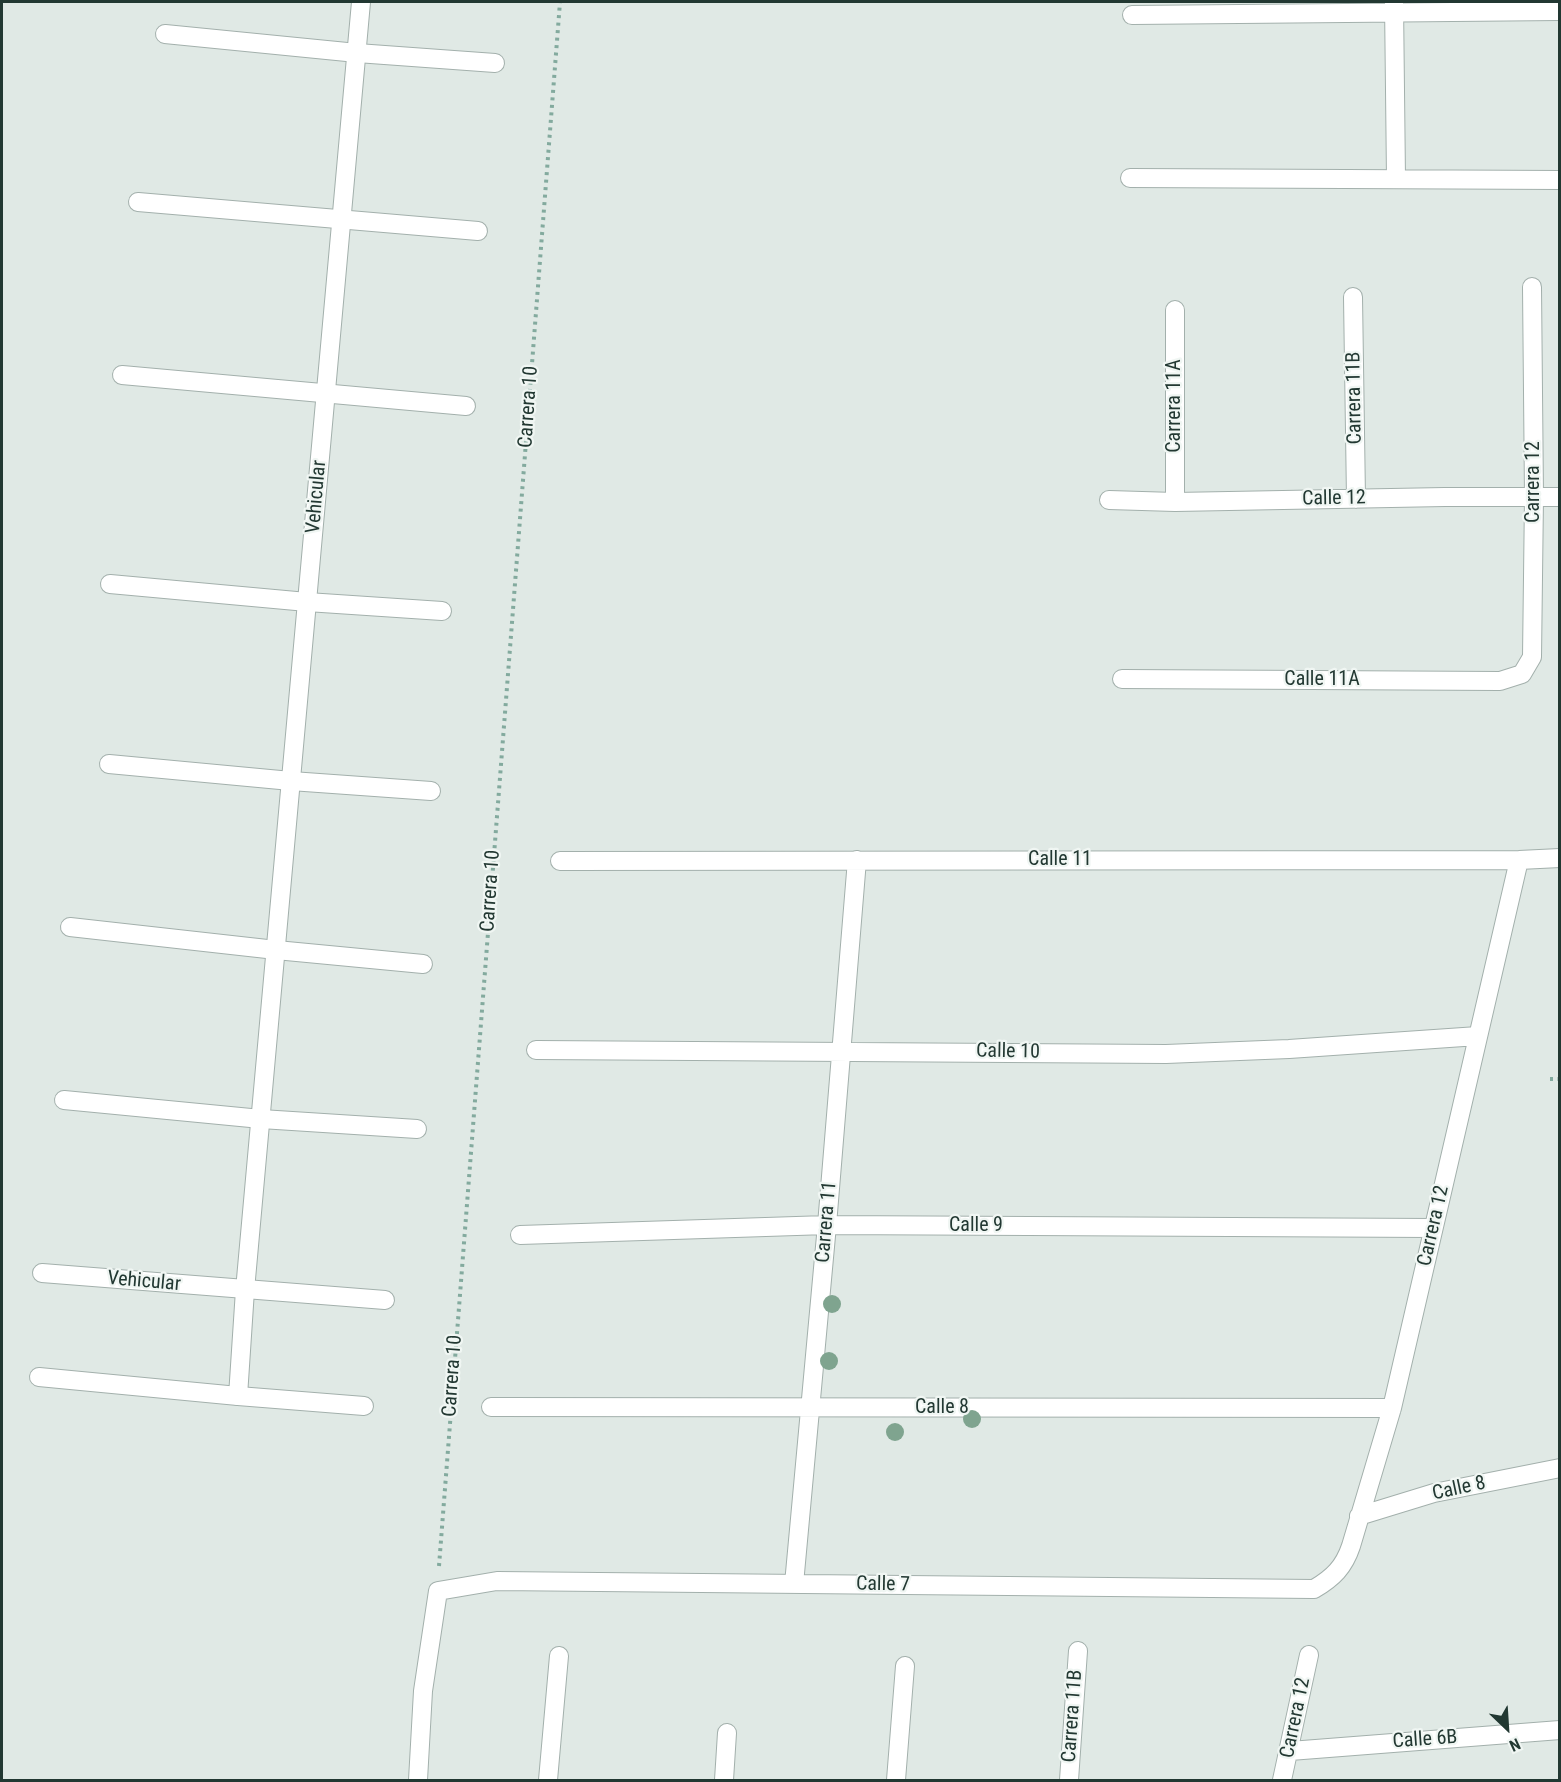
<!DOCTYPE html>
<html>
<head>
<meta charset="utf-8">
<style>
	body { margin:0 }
	#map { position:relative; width:1561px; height:1782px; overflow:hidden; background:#e0e9e5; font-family:"Roboto Condensed",sans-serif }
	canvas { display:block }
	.frame { position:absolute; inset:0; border:3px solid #223832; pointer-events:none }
	.north { position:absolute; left:1477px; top:1698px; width:60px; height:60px; -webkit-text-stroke:4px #f0f6f3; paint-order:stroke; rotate:155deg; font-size:16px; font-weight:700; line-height:24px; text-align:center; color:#223832 }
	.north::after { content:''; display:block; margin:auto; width:21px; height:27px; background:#223832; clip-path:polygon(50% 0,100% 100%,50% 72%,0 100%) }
</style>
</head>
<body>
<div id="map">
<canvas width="1561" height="1782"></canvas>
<div class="frame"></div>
<div class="north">N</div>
</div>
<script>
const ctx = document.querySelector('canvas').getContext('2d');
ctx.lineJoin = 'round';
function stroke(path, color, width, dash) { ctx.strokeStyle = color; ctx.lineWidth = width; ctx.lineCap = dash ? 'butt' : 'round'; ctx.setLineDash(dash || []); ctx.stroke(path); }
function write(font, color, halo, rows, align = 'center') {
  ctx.font = font + ' "Roboto Condensed",sans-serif'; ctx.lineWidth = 4.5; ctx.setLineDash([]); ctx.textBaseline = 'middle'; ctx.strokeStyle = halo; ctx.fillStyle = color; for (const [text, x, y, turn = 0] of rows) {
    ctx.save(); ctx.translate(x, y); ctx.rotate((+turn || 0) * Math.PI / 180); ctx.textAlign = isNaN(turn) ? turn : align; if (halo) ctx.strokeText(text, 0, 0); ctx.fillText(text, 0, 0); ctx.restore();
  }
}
const path = new Path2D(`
	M 1550,1079 L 1560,1079
	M 439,1566 L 560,2`);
const pedestrian = new Path2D(`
	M 165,34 L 357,53 L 495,63
	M 138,202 L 478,231
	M 122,375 L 466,406
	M 110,584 L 307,602 L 442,611
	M 109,764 L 291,781 L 431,791
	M 70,927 L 276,950 L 423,964
	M 64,1100 L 261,1119 L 417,1129
	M 42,1273 L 385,1300
	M 39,1377 L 238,1396 L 364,1406`);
const minor = new Path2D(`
	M 1394,2 L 1396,179
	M 1132,15 L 1560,11
	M 1130,178 L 1560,180
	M 1353,297 L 1356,499
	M 1109,500 L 1175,502 L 1445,497 L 1560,497
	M 1175,502 L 1175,310
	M 1122,679 L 1500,681 L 1522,674 L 1532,657 L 1534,497 L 1532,287
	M 560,861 L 1519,860 L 1560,858
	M 536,1050 L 1166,1054 L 1289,1049 L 1478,1036
	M 520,1235 L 827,1225 L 1433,1228
	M 238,1396 L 245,1290 L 361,2
	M 491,1407 L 1392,1408
	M 1359,1516 L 1434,1493 L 1560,1468
	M 794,1584 L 827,1225 L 857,860
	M 1290,1751 L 1560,1730
	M 418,1780 L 423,1691 L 438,1591 L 497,1581 L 1314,1589 C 1333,1578 1344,1567 1351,1546 L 1392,1408 L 1519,860
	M 548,1780 L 559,1656
	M 724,1780 L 727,1733
	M 896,1780 L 905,1666
	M 1069,1780 L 1078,1651
	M 1282,1780 L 1309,1655`);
const trees = [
	[832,1304],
	[829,1361],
	[972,1419],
	[895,1432]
];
const streetNames = [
	["Carrera 11B",1355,398,-91],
	["Carrera 11A",1175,406,-90],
	["Carrera 10",529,407,-86],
	["Carrera 12",1534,482,-90],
	["Vehicular",317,497,-85],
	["Calle 12",1334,499,-1],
	["Calle 11A",1322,680],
	["Calle 11",1060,860],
	["Carrera 10",491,891,-86],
	["Calle 10",1008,1052,1],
	["Carrera 11",827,1222,-85],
	["Calle 9",976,1226],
	["Carrera 12",1434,1226,-77],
	["Vehicular",144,1282,5],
	["Carrera 10",453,1376,-86],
	["Calle 8",942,1408],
	["Calle 8",1459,1489,-12],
	["Calle 7",883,1585,1],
	["Carrera 11B",1073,1716,-86],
	["Carrera 12",1296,1718,-78],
	["Calle 6B",1425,1740,-4]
];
stroke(pedestrian, '#a3b0ac', 20);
stroke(minor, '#a3b0ac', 20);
stroke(path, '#83aa9e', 4, [3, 4.5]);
stroke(pedestrian, '#fff', 18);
stroke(minor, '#fff', 18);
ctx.fillStyle = '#7fa48f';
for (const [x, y] of trees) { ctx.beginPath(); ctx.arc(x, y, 9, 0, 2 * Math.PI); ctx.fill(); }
write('20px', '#223832', '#f0f6f3', streetNames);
</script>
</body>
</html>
